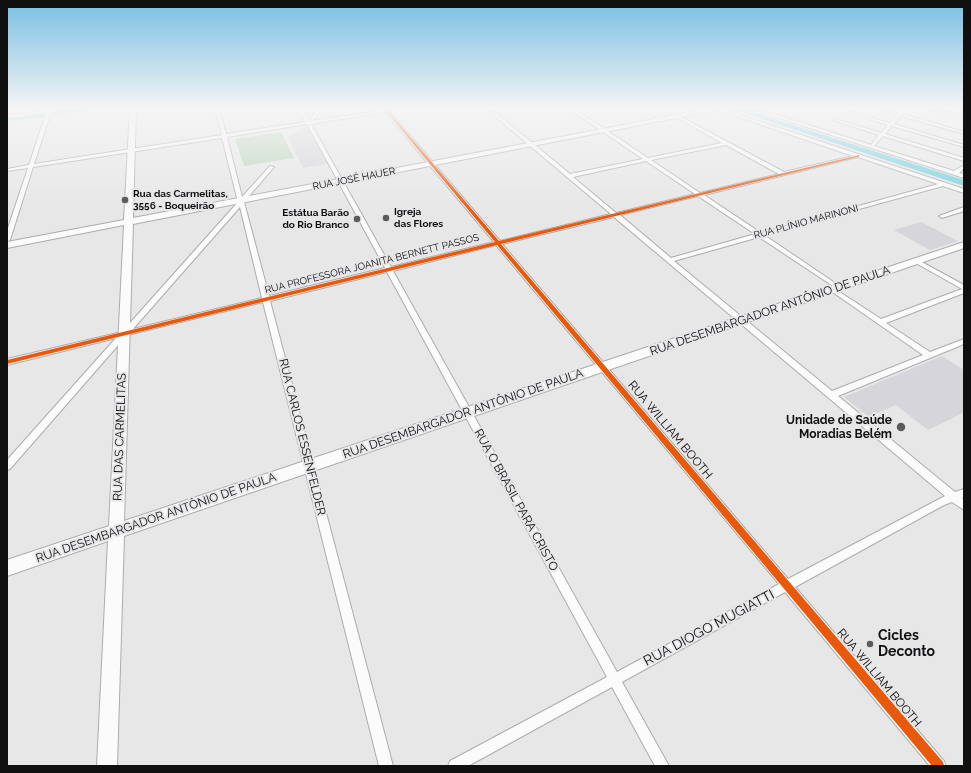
<!DOCTYPE html>
<html>
<head>
<meta charset="utf-8">
<style>
	body { margin:0 }
	#map { position:relative; width:971px; height:773px; overflow:hidden; background:#e7e7e7; font-family:Raleway,sans-serif }
	canvas { display:block }
	.frame { position:absolute; inset:0; border:8px solid #101011; pointer-events:none }
</style>
</head>
<body>
<div id="map">
<canvas width="971" height="773"></canvas>
<div class="frame"></div>
</div>
<script>
const ctx = document.querySelector('canvas').getContext('2d');
ctx.lineJoin = 'round';
function paint(path, color) { ctx.fillStyle = color; ctx.fill(path, 'evenodd'); }
function stroke(path, color, width, dash) { ctx.strokeStyle = color; ctx.lineWidth = width; ctx.lineCap = dash ? 'butt' : 'round'; ctx.setLineDash(dash || []); ctx.stroke(path); }
function write(font, color, halo, rows, align = 'center') {
  ctx.font = font + ' Raleway,sans-serif'; ctx.lineWidth = 4; ctx.setLineDash([]); ctx.textBaseline = 'middle'; ctx.strokeStyle = halo; ctx.fillStyle = color; for (const [text, x, y, turn = 0] of rows) {
    ctx.save(); ctx.translate(x, y); ctx.rotate((+turn || 0) * Math.PI / 180); ctx.textAlign = isNaN(turn) ? turn : align; if (halo) ctx.strokeText(text, 0, 0); ctx.fillText(text, 0, 0); ctx.restore();
  }
}
const built = new Path2D(`
	M 306,126 L 328,164 L 303,168 L 288,137 Z
	M 921,222 L 954,239 L 958,241 L 930,250 L 894,230 Z
	M 942,356 L 964,370 L 964,414 L 963,413 L 928,430 L 896,405 L 869,417 L 844,397 Z`);
const green = new Path2D(`
	M 281,132 L 294,158 L 244,166 L 235,139 Z`);
const river = new Path2D(`
	M 74,108 L 94,108 L 91,110 L 55,115 L 51,113 L 55,111 Z
	M 729,108 L 740,108 L 964,180 L 964,186 Z
	M 42,113 L 45,113 L 45,117 L 7,121 L 7,117 Z`);
const street = new Path2D(`
	M 48,108 L 52,108 L 51,110 L 77,108 L 51,112 L 34,164 L 222,135 L 215,108 L 219,108 L 226,134 L 305,122 L 298,108 L 302,108 L 309,120 L 320,108 L 324,108 L 312,121 L 383,110 L 382,108 L 404,108 L 389,111 L 500,241 L 611,214 L 485,108 L 490,108 L 570,174 L 643,159 L 568,108 L 573,108 L 648,158 L 722,143 L 678,118 L 678,116 L 679,116 L 784,172 L 853,156 L 712,108 L 719,108 L 964,189 L 964,193 L 943,186 L 764,235 L 841,287 L 841,289 L 839,290 L 759,237 L 674,261 L 832,391 L 923,355 L 831,291 L 831,289 L 835,289 L 881,319 L 962,289 L 914,262 L 914,260 L 918,260 L 964,285 L 964,293 L 886,323 L 930,352 L 964,339 L 964,344 L 838,396 L 955,492 L 964,489 L 964,497 L 962,498 L 964,500 L 964,510 L 952,502 L 944,505 L 795,587 L 944,761 L 946,766 L 930,766 L 785,592 L 622,682 L 669,766 L 655,766 L 612,687 L 468,766 L 448,766 L 450,761 L 607,677 L 387,272 L 270,301 L 393,766 L 379,766 L 263,302 L 127,335 L 10,469 L 7,470 L 7,460 L 116,338 L 7,365 L 7,359 L 122,332 L 238,202 L 222,138 L 33,167 L 10,240 L 7,242 L 7,231 L 28,168 L 7,171 L 7,169 L 29,165 L 46,113 L 7,118 L 7,116 L 47,110 ZM 385,112 L 494,242 L 391,267 L 311,124 ZM 307,124 L 385,268 L 269,296 L 244,202 L 274,167 L 270,166 L 242,197 L 227,137 ZM 726,145 L 779,174 L 700,193 L 651,160 ZM 858,157 L 938,184 L 761,233 L 704,195 ZM 646,161 L 695,194 L 616,213 L 573,177 ZM 698,196 L 755,234 L 671,258 L 620,215 ZM 240,207 L 262,298 L 133,329 ZM 614,217 L 945,496 L 788,579 L 502,244 ZM 496,245 L 779,584 L 617,672 L 393,271 Z
	M 642,108 L 647,108 L 666,120 L 663,121 Z
	M 748,108 L 755,108 L 871,145 L 879,135 L 833,120 L 836,119 L 881,133 L 888,125 L 848,113 L 850,112 L 890,123 L 897,115 L 874,108 L 881,108 L 899,113 L 904,108 L 908,108 L 903,114 L 964,132 L 964,134 L 901,116 L 894,124 L 964,145 L 964,147 L 892,126 L 885,134 L 964,158 L 964,161 L 883,136 L 874,146 L 954,171 L 964,165 L 964,168 L 959,173 L 964,174 L 964,178 Z
	M 925,108 L 932,108 L 964,117 L 964,119 Z
	M 964,207 L 964,211 L 942,218 L 939,216 Z`);
const secondary = new Path2D(`
	M 130,108 L 136,108 L 133,218 L 713,108 L 727,108 L 133,224 L 124,521 L 964,242 L 964,248 L 124,536 L 117,766 L 97,766 L 108,541 L 7,576 L 7,560 L 109,526 L 124,225 L 7,248 L 7,242 L 124,220 Z`);
const cycleway = new Path2D(`
	M 383,108 L 386,108 L 499,241 L 859,155 L 860,156 L 858,157 L 501,244 L 943,762 L 944,766 L 932,766 L 497,245 L 7,364 L 7,360 L 495,242 Z`);
const markers = [
	[125,200,4,"#5b5b5c"],
	[386,218,4,"#5b5b5c"],
	[357,219,4,"#5b5b5c"],
	[901,427,5,"#5b5b5c"],
	[870,644,4,"#5b5b5c"]
];
const farStreetnames = [
	["RUA JOSÉ HAUER",354,179,-11],
	["RUA PLÍNIO MARINONI",806,222,-15],
	["RUA PROFESSORA JOANITA BERNETT PASSOS",372,264,-14]
];
const farPoinames = [
	["Rua das Carmelitas,",133,194],
	["3556 - Boqueirão",133,206],
	["Igreja",394,212],
	["das Flores",394,224],
	["Estátua Barão",349,213,"right"],
	["do Rio Branco",349,225,"right"]
];
const streetNames = [
	["RUA DESEMBARGADOR ANTÔNIO DE PAULA",770,311,-19],
	["RUA DESEMBARGADOR ANTÔNIO DE PAULA",463,414,-19],
	["RUA WILLIAM BOOTH",670,430,50],
	["RUA DAS CARMELITAS",120,437,-88],
	["RUA CARLOS ESSENFELDER",302,437,76],
	["RUA O BRASIL PARA CRISTO",516,500,61],
	["RUA DESEMBARGADOR ANTÔNIO DE PAULA",156,518,-19],
	["RUA WILLIAM BOOTH",879,678,50]
];
const poiNames = [
	["Unidade de Saúde",892,420],
	["Moradias Belém",892,434]
];
const nearStreetnames = [
	["RUA DIOGO MUGIATTI",709,628,-28]
];
const nearPoinames = [
	["Cicles",878,636],
	["Deconto",878,652]
];
paint(built, '#d5d5da');
paint(green, '#bad3b7');
paint(river, '#71cfde');
stroke(street, '#acacad', 2);
stroke(secondary, '#acacad', 2);
paint(street, '#fbfbfb');
paint(secondary, '#fbfbfb');
paint(cycleway, '#e8590c');
const sky = ctx.createLinearGradient(0, 0, 0, 216);
sky.addColorStop(0, '#78bfe4');
sky.addColorStop(0.5, '#f4f4f4');
sky.addColorStop(1, '#f4f4f400');
ctx.fillStyle = sky;
ctx.fillRect(0, 0, 971, 216);
for (const [x, y, r, color] of markers) { const dot = new Path2D(); dot.arc(x, y, r, 0, 2 * Math.PI); ctx.fillStyle = color; ctx.fill(dot); stroke(dot, '#e7e6e8', 1.5); }
write('10px', '#101011', '#e7e6e8', farStreetnames);
write('bold 10px', '#101011', '#e7e6e8', farPoinames, 'left');
write('12px', '#101011', '#e7e6e8', streetNames);
write('bold 12px', '#101011', '#e7e6e8', poiNames, 'right');
write('14px', '#101011', '#e7e6e8', nearStreetnames);
write('bold 14px', '#101011', '#e7e6e8', nearPoinames, 'left');
</script>
</body>
</html>
